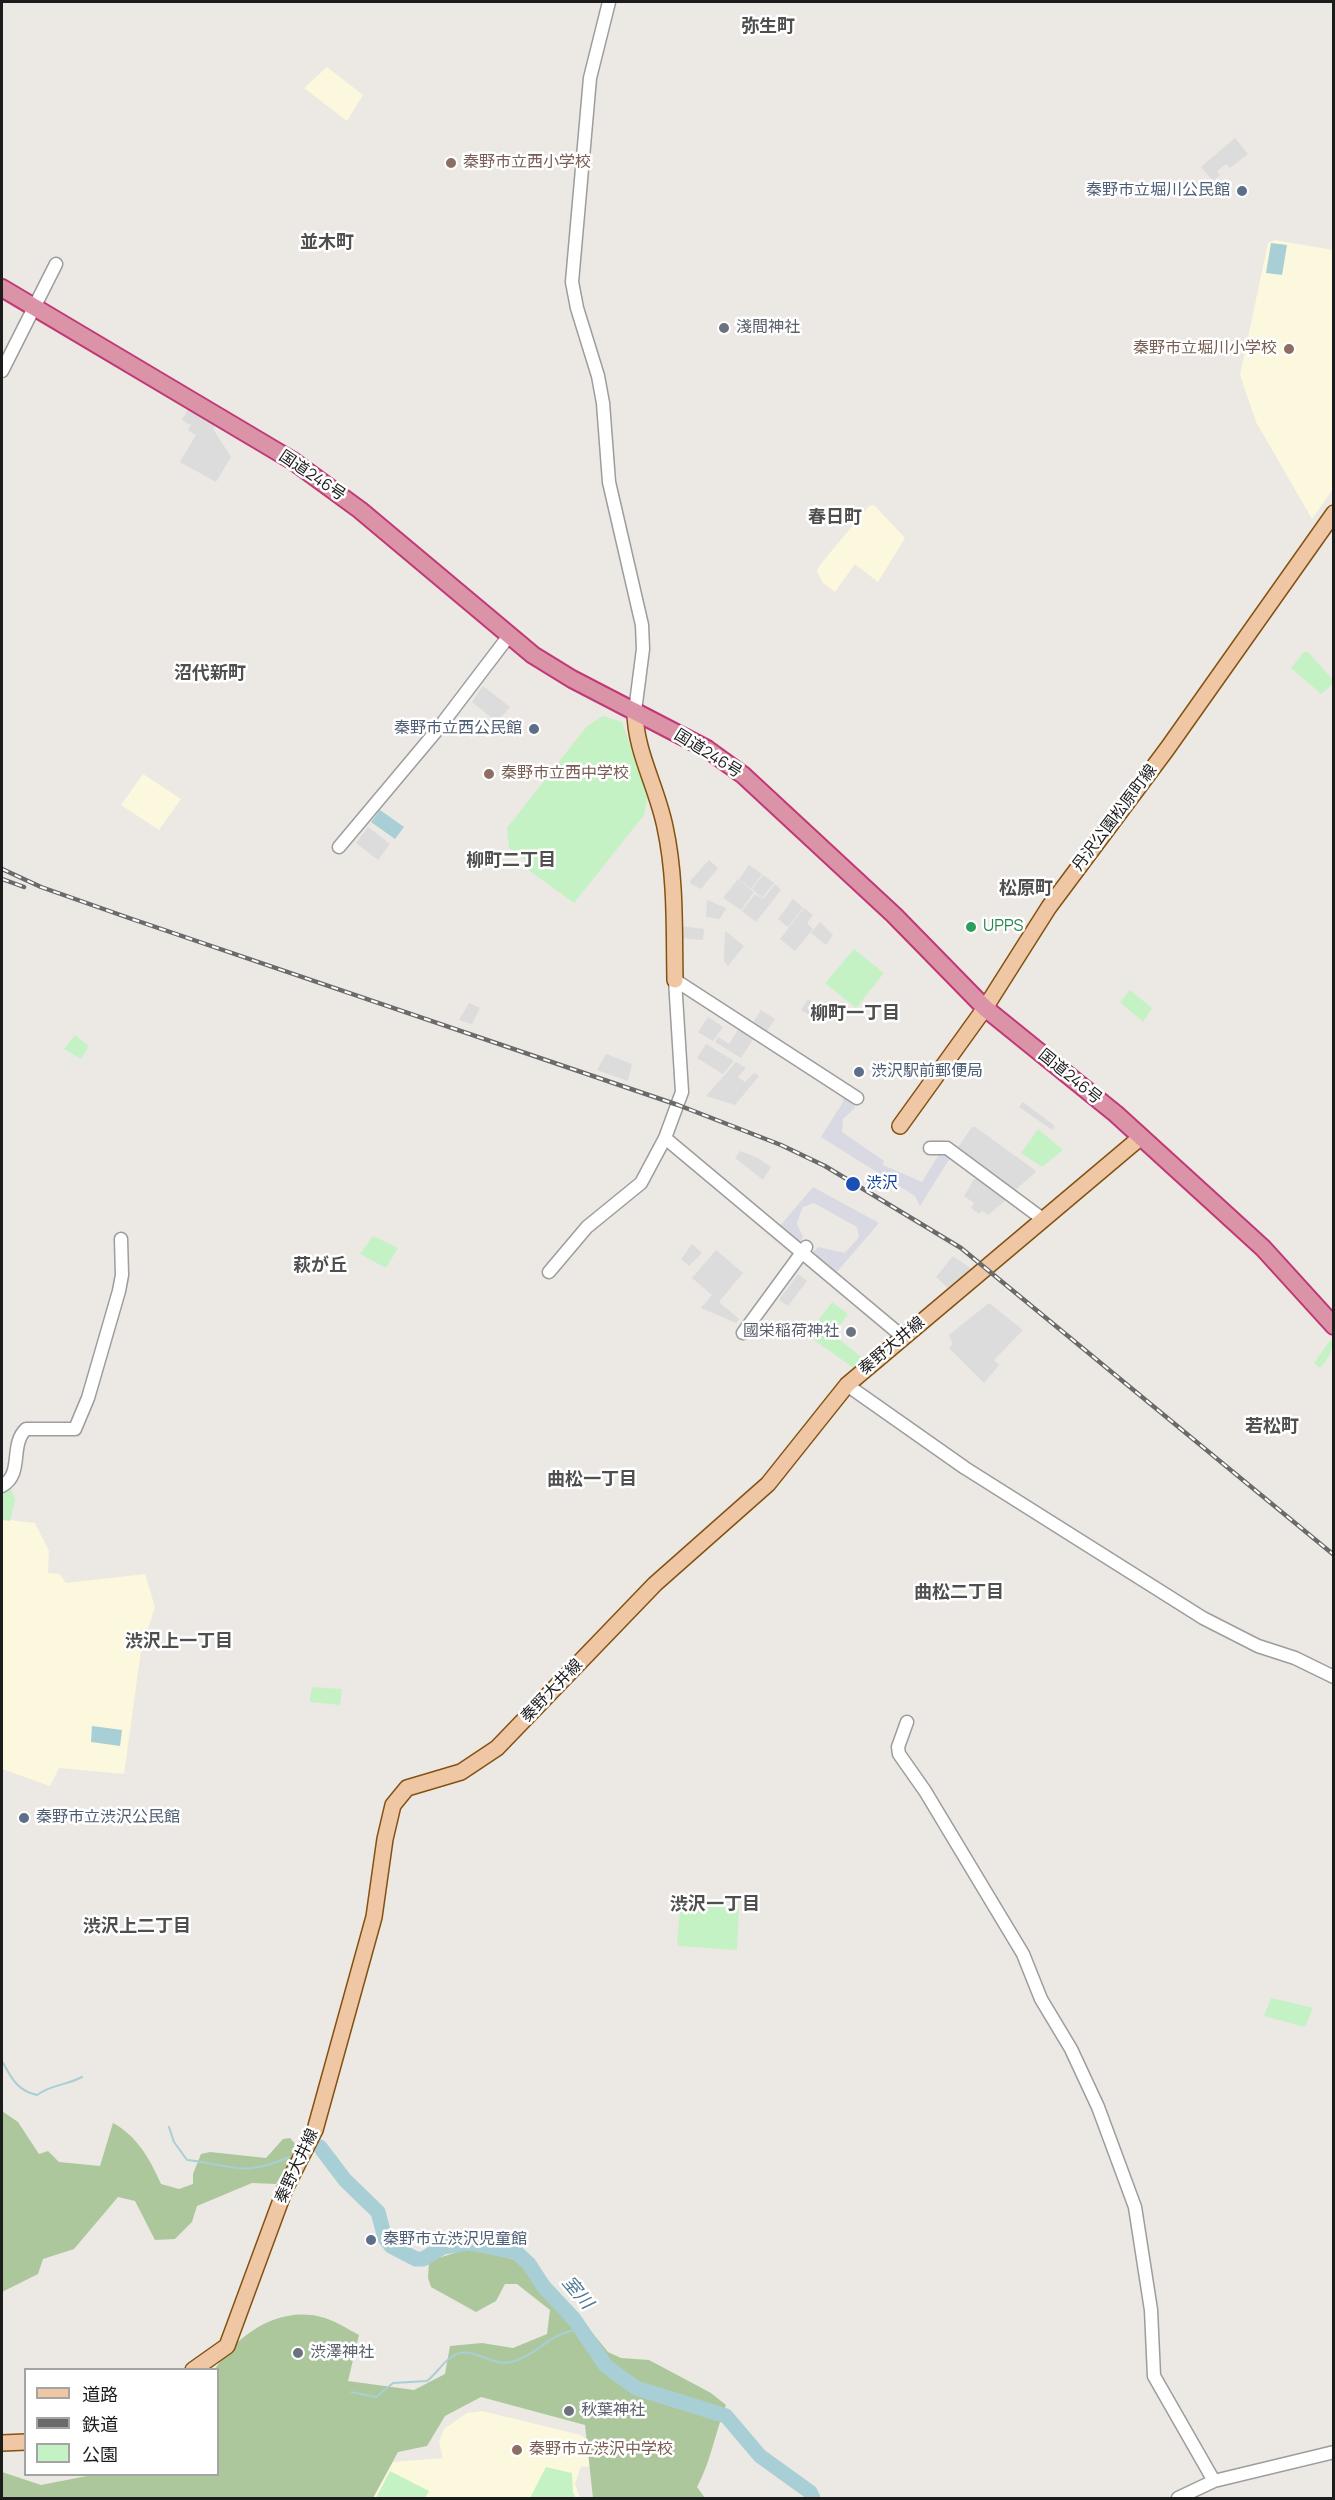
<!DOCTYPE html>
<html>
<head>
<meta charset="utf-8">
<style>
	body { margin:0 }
	#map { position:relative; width:1335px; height:2500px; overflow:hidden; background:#ece8e3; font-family:Manrope,"Noto Sans JP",sans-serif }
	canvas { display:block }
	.frame { position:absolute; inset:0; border:3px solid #1c1c1c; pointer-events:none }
	.legend { position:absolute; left:24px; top:2368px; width:195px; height:108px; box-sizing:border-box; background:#fff; border:2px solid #a4a4a4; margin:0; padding:8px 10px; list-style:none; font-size:18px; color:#1c1c1c }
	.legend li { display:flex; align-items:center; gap:12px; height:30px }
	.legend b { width:30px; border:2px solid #a4a4a4 }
</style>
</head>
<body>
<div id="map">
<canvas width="1335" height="2500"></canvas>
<div class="frame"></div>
<ul class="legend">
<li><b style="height:8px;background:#f0c7a4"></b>道路</li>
<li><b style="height:8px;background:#6a6a6a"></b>鉄道</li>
<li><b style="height:16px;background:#c5f2c4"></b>公園</li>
</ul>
</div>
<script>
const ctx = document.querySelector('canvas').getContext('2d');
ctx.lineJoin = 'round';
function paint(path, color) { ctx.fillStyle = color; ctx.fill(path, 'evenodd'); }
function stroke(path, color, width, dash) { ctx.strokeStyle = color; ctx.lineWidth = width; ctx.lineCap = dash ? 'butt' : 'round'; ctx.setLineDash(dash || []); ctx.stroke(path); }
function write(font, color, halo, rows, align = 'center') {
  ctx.font = font + ' Manrope,"Noto Sans JP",sans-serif'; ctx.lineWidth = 5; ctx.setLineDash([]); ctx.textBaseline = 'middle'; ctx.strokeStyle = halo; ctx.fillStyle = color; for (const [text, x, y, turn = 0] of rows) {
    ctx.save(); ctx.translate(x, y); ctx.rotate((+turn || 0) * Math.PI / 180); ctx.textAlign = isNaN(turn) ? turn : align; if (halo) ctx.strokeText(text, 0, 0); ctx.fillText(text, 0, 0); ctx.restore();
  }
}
const education = new Path2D(`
	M 327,67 L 363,95 L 347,121 L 304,88 Z
	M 1275,240 L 1333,250 L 1333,489 L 1312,519 L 1256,422 L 1240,375 L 1268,243 Z
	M 874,505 L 905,538 L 878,582 L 855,564 L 835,592 L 823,583 L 817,571 L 819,566 L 869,506 Z
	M 143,774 L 181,799 L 159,830 L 121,805 Z
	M 2,1519 L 35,1523 L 49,1551 L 48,1573 L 60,1574 L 66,1583 L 145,1574 L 155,1607 L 141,1651 L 124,1774 L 59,1768 L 50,1786 L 2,1769 Z
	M 482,2411 L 581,2435 L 592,2445 L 592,2465 L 588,2467 L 581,2466 L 575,2484 L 580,2498 L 373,2498 L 393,2462 L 443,2458 L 439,2442 L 444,2429 L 467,2413 Z`);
const forest = new Path2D(`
	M 2,2111 L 18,2122 L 39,2154 L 48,2151 L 59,2162 L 100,2166 L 113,2123 C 137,2136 150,2159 161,2184 L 179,2189 L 193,2184 L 193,2174 L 201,2154 L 210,2152 L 266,2158 L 283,2139 L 290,2138 L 299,2148 L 276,2184 L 252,2183 L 197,2206 L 192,2222 L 175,2239 L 155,2240 L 135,2201 L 118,2197 L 74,2249 L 43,2259 L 38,2274 L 2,2292 Z
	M 467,2249 L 513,2259 L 522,2265 L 554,2307 L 590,2330 L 608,2352 L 621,2358 L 649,2360 L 711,2393 L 726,2405 C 715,2433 711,2461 697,2487 L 705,2498 L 593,2498 L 585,2425 L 481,2397 L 445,2416 L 427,2446 L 398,2452 L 373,2498 L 2,2498 L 2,2472 L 41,2485 L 97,2474 L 218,2474 L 218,2370 L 215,2369 C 238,2334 280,2304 325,2318 C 337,2322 348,2329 359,2335 L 348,2381 L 414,2390 L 445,2374 L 450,2346 L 482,2343 L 513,2348 L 547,2334 L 550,2310 L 517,2284 L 505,2284 L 496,2301 L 476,2312 L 431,2287 L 428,2278 L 429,2261 Z`);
const park = new Path2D(`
	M 1304,652 L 1308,652 L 1333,680 L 1333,684 L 1321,694 L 1291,668 Z
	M 603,716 L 622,722 L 648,796 L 644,815 L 574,903 L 523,866 L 527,861 L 509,848 L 507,828 L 587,726 Z
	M 854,949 L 884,973 L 856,1008 L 825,983 Z
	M 1130,990 L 1152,1008 L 1143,1022 L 1120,1002 Z
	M 75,1035 L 89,1046 L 81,1059 L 64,1049 Z
	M 1038,1129 L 1063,1150 L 1042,1167 L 1021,1153 Z
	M 373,1236 L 398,1248 L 386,1268 L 360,1254 Z
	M 832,1302 L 848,1314 L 833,1334 L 865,1360 L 855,1369 L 807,1335 Z
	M 1331,1339 C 1335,1350 1327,1360 1320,1368 L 1314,1363 Z
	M 11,1489 L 15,1500 L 10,1521 L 2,1520 L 2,1493 Z
	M 312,1687 L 342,1689 L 340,1705 L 310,1702 Z
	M 681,1899 L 739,1908 L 737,1950 L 679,1946 L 677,1943 Z
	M 1271,1998 L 1313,2008 L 1305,2027 L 1264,2016 Z
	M 546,2467 L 572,2473 L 573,2493 L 576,2498 L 530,2498 Z
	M 390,2471 L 429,2491 L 425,2498 L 376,2498 Z`);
const parking = new Path2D(`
	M 1235,138 L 1248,154 L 1230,168 L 1226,164 L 1217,171 L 1220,175 L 1213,181 L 1201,167 Z
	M 188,409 L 216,425 L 213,429 L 231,457 L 216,482 L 180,462 L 196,435 L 188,430 L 191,425 L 182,420 Z
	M 483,686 L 510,707 L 497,722 L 472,702 Z
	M 368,827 L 390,844 L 378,860 L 356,843 Z
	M 709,860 L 718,868 L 701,889 L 691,884 L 690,881 Z
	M 749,865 L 762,874 L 751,889 L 739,879 Z
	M 763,875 L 774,883 L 762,898 L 752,889 Z
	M 738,879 L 754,892 L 741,910 L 723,898 Z
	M 775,884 L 781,890 L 756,922 L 742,911 L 755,894 L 763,899 Z
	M 793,899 L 803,908 L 788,927 L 778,919 Z
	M 707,900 L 726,908 L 720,919 L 706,917 Z
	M 804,908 L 813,915 L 807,923 L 813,929 L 795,951 L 780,939 Z
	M 820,922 L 833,935 L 826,945 L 811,933 Z
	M 680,926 L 704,929 L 703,940 L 680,938 Z
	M 725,931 L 744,946 L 728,966 L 724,961 Z
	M 808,999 L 823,1008 L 816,1019 L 801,1010 Z
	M 469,1003 L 480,1008 L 472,1024 L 459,1020 Z
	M 761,1010 L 775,1019 L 767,1031 L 753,1022 Z
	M 708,1017 L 723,1027 L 713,1041 L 698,1032 Z
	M 739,1028 L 754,1038 L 741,1058 L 715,1042 L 718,1037 L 729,1044 Z
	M 706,1044 L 734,1061 L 723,1074 L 697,1058 Z
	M 606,1054 L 632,1064 L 628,1081 L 597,1070 Z
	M 736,1062 L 746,1068 L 738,1077 L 745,1082 L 754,1073 L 759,1076 L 735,1105 L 706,1096 Z
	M 1023,1102 L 1055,1126 L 1052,1130 L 1019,1107 Z
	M 972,1127 L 975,1127 L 1035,1170 L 1035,1173 L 1015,1190 L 1011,1190 L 959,1150 L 958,1147 Z
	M 740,1151 L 758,1158 L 771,1167 L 763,1180 L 735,1158 Z
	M 974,1179 L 978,1179 L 1006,1200 L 988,1215 L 982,1211 L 979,1214 L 971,1208 L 974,1203 L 964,1196 Z
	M 692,1244 L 702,1253 L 689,1266 L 681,1259 Z
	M 716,1250 L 743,1273 L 719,1302 L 739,1319 L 736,1323 L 711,1312 L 713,1310 L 710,1312 L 701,1308 L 712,1295 L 692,1278 Z
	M 953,1256 L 973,1270 L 951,1291 L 936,1277 Z
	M 798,1274 L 807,1281 L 788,1306 L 779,1300 Z
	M 989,1303 L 1023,1330 L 994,1360 L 999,1365 L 984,1383 L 949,1348 L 953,1344 L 949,1335 Z`);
const plaza = new Path2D(`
	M 843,1094 L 854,1103 L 855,1108 L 843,1119 L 842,1132 L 884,1161 L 883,1165 L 922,1182 L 941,1151 L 953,1158 L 948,1161 L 920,1206 L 915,1196 L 821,1137 L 843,1102 Z
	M 813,1187 L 879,1223 L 835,1274 L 814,1256 L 813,1252 L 818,1247 L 845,1253 L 859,1237 L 857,1227 L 814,1203 L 803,1207 L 800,1214 L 797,1224 L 803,1237 L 800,1242 L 779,1227 Z`);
const water = new Path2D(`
	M 1271,243 L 1287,245 L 1282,275 L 1266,273 Z
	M 380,810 L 404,827 L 395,839 L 371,822 Z
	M 92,1726 L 122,1730 L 120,1746 L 91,1742 Z`);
const stream = new Path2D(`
	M 2,2061 C 11,2077 17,2091 37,2095 C 50,2085 67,2085 82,2077
	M 169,2127 L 174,2142 L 187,2160 C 235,2165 241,2178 289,2157
	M 351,2392 L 376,2397 L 393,2383 L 427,2381 C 435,2375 441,2365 450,2358 C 472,2341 491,2370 515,2361 C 543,2351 547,2334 580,2329`);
const river = new Path2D(`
	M 320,2147 L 345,2180 L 378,2212 L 385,2238 L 391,2246 L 416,2259 L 423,2259 L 443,2247 L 469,2243 L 516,2252 L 529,2264 L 544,2287 L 574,2319 L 606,2366 L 636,2388 L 726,2416 L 760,2456 L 810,2492 L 813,2498`);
const minor = new Path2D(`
	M 609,2 L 590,78 L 572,282 L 577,308 L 598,376 L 603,403 L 609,482 L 642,625 L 643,649 L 635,711
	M 2,371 L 56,264
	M 339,847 L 438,729 L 508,637
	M 665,1138 L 903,1337
	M 930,1148 L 947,1148 L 1044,1220
	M 549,1272 L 587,1227 L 641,1183 L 665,1138 L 682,1092 L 675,980 L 857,1098
	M 743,1333 L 806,1247
	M 847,1385 L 965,1468 L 1203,1618 L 1258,1646 L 1295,1658 L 1334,1677
	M 2,1486 C 24,1474 9,1445 26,1429 L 75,1429 L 88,1398 L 119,1291 L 122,1275 L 121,1239
	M 907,1722 L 898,1747 L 899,1754 L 925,1791 L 1023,1954 L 1041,1999 L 1071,2049 L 1098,2107 L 1135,2207 L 1151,2310 L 1154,2376 L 1214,2481
	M 1178,2498 L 1214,2481 L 1334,2452`);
const major = new Path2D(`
	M 635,711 C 635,751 657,787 665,827 C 676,877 674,929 675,980
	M 900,1126 L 985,1008 L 1049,907 L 1167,749 L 1334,513
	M 193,2370 L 227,2346 L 285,2189 L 315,2130 L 374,1917 L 385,1839 L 393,1805 L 407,1788 L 461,1772 L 497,1748 L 655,1584 L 768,1484 L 847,1385 L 1141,1137
	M 2,2443 L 26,2442`);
const highway = new Path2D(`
	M 2,288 L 293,461 L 360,510 L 533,655 L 572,679 L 707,749 L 743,775 L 894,915 L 985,1008 L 1116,1114 L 1263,1248 L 1334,1326`);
const rail = new Path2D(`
	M 2,869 L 41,887 L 129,918 L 678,1105 L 781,1145 L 825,1166 L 961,1248 L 1334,1555
	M 2,879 L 24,887`);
const markers = [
	[451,163,6,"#8d6e63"],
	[1242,191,6,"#5c6f8a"],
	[724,328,6,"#6b7280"],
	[1289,349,6,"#8d6e63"],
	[534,729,6,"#5c6f8a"],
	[489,774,6,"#8d6e63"],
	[971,927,6,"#2e9e5b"],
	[859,1072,6,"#5c6f8a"],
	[853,1184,8,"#1a4fb4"],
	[851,1332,6,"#6b7280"],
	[24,1818,6,"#5c6f8a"],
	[371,2240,6,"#5c6f8a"],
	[298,2353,6,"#6b7280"],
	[569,2411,6,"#6b7280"],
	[517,2450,6,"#8d6e63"]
];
const educationNames = [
	["秦野市立西小学校",463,163],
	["秦野市立堀川小学校",1277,349,"right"],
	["秦野市立西中学校",501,774],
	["秦野市立渋沢中学校",529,2450]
];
const serviceNames = [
	["秦野市立堀川公民館",1230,191,"right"],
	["秦野市立西公民館",522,729,"right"],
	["渋沢駅前郵便局",871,1072],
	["秦野市立渋沢公民館",36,1818],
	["秦野市立渋沢児童館",383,2240]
];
const worshipNames = [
	["淺間神社",736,328],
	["國栄稲荷神社",839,1332,"right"],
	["渋澤神社",310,2353],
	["秋葉神社",581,2411]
];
const streetNames = [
	["国道246号",312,476,34],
	["国道246号",708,754,32],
	["丹沢公園松原町線",1115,818,-53],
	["国道246号",1070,1077,39],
	["秦野大井線",892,1346,-40],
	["秦野大井線",552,1691,-46],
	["秦野大井線",297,2166,-65]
];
const leisureNames = [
	["UPPS",983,927]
];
const transitNames = [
	["渋沢",866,1184]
];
const neighbourhoodNames = [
	["弥生町",768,27],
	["並木町",327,243],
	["春日町",835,518],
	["沼代新町",210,674],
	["柳町二丁目",511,861],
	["松原町",1026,889],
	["柳町一丁目",855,1014],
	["萩が丘",320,1266],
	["若松町",1272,1427],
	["曲松一丁目",592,1480],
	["曲松二丁目",959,1593],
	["渋沢上一丁目",179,1642],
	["渋沢一丁目",715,1905],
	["渋沢上二丁目",137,1927]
];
const waterNames = [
	["室川",577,2293,50]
];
paint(education, '#fbf8de');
paint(forest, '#adc79d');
paint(park, '#c5f2c4');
paint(parking, '#dcdcdc');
paint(plaza, '#d8d9e2');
paint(water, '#a8cfd5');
stroke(stream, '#a8cfd5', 2);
stroke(river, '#a8cfd5', 15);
stroke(minor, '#9d9d9d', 15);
stroke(major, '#835211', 18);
stroke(highway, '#c23876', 20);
stroke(minor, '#fff', 12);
stroke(major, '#f0c7a4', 15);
stroke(highway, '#db93a8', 16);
stroke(rail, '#6a6a6a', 4.5);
stroke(rail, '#fff', 2, [7]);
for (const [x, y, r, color] of markers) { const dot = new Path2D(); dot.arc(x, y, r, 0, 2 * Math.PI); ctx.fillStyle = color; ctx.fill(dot); stroke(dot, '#fff', 2); }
write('16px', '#785e54', '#fff', educationNames, 'left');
write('16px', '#4e5e75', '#fff', serviceNames, 'left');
write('16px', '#5b616d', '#fff', worshipNames, 'left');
write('16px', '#1c1c1c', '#fff', streetNames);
write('16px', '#27864d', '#fff', leisureNames, 'left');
write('16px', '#164399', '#fff', transitNames, 'left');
write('bold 18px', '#4f4f4f', '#fff', neighbourhoodNames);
write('italic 18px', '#4e7792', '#fff', waterNames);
</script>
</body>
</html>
